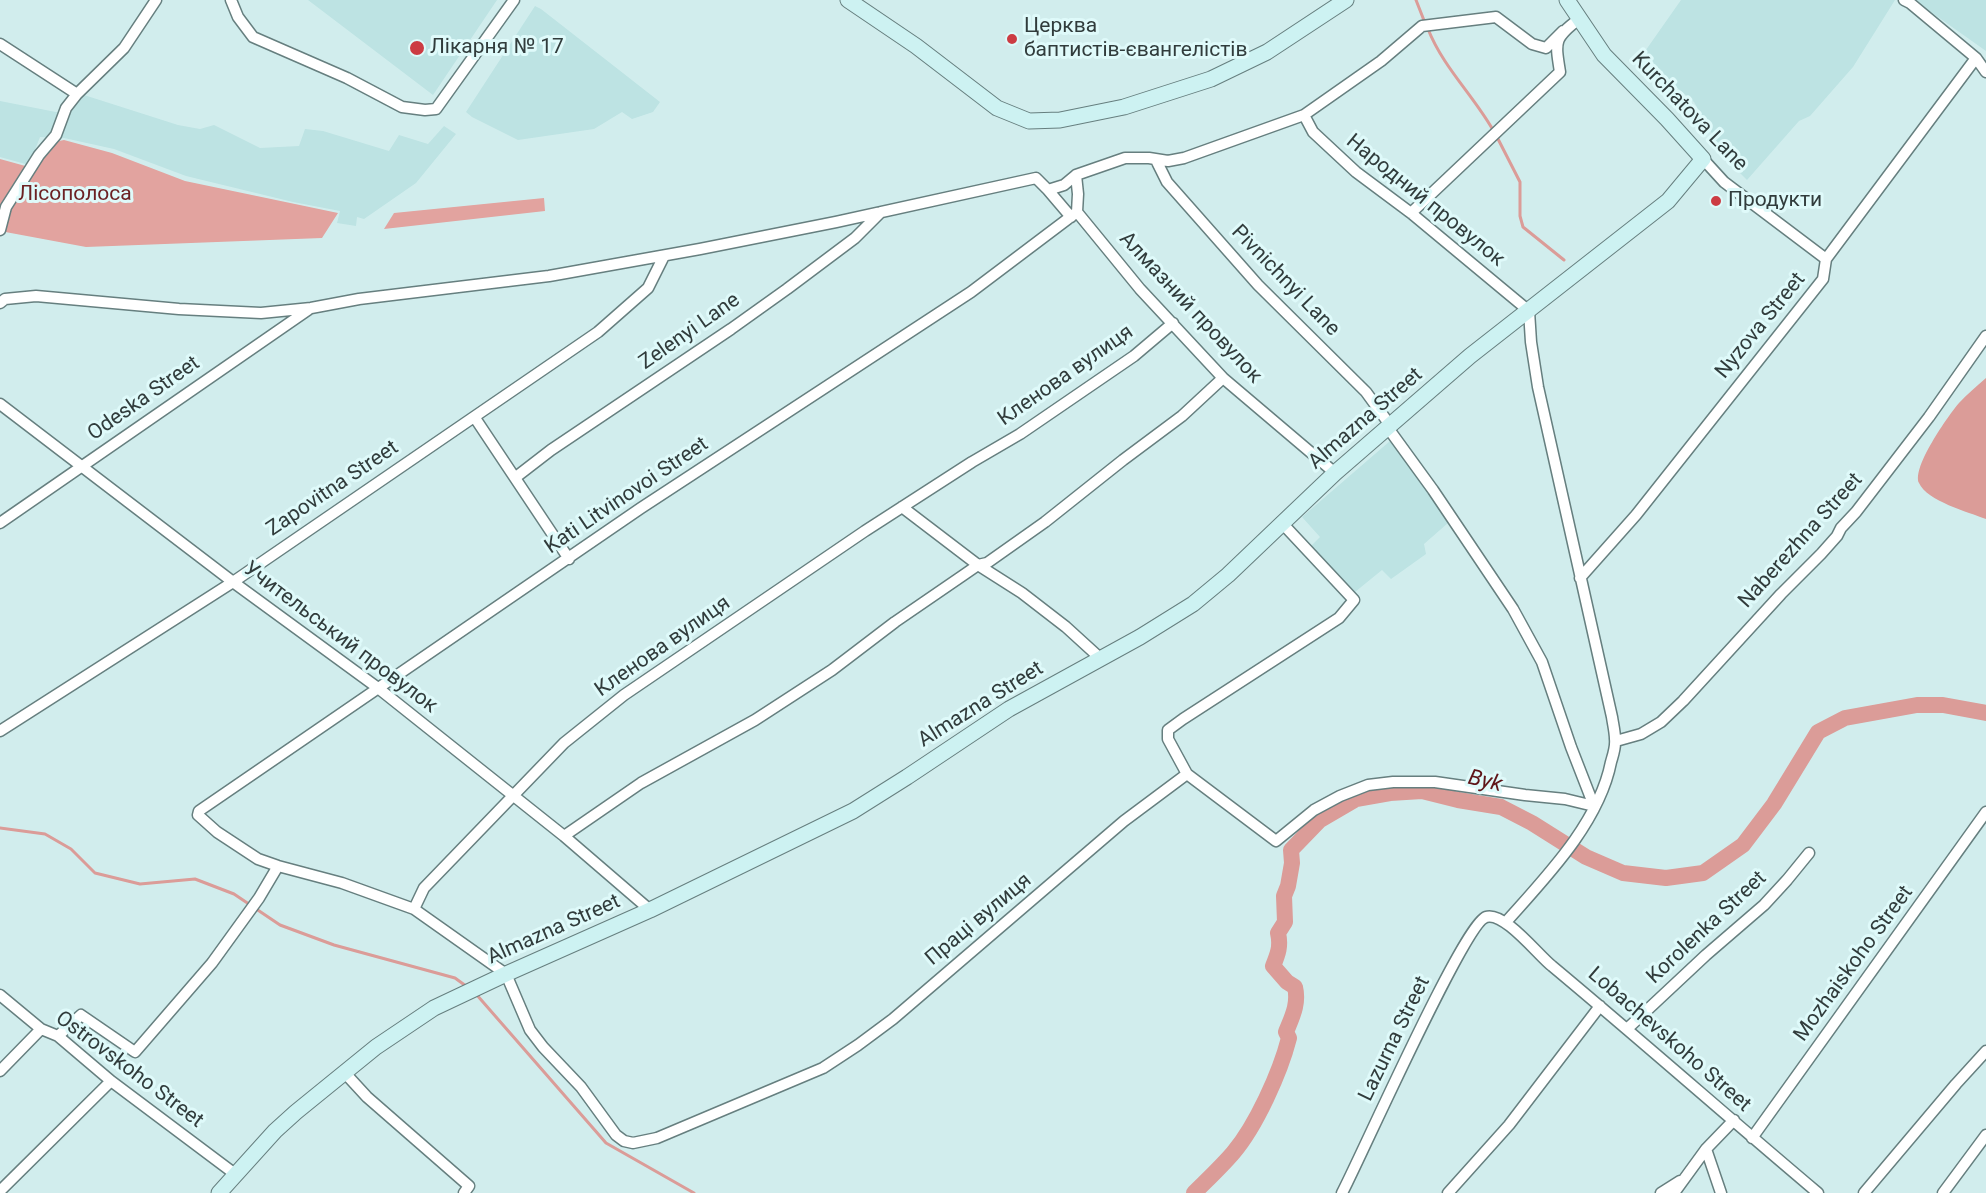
<!DOCTYPE html>
<html>
<head>
<meta charset="utf-8">
<style>
	body { margin:0 }
	canvas { display:block; background:#d1eded }
</style>
</head>
<body>
<canvas width="1986" height="1193"></canvas>
<script>
const ctx = document.querySelector('canvas').getContext('2d');
ctx.lineJoin = 'round';
function paint(path, color) { ctx.fillStyle = color; ctx.fill(path, 'evenodd'); }
function stroke(path, color, width, dash) { ctx.strokeStyle = color; ctx.lineWidth = width; ctx.lineCap = dash ? 'butt' : 'round'; ctx.setLineDash(dash || []); ctx.stroke(path); }
function write(font, color, halo, rows, align = 'center') {
  ctx.font = font + ' Roboto,sans-serif'; ctx.lineWidth = 6; ctx.setLineDash([]); ctx.textBaseline = 'middle'; ctx.strokeStyle = halo; ctx.fillStyle = color; for (const [text, x, y, turn = 0] of rows) {
    ctx.save(); ctx.translate(x, y); ctx.rotate((+turn || 0) * Math.PI / 180); ctx.textAlign = isNaN(turn) ? turn : align; if (halo) ctx.strokeText(text, 0, 0); ctx.fillText(text, 0, 0); ctx.restore();
  }
}
const built = new Path2D(`
	M 308,0 L 497,0 L 433,95 Z
	M 1681,0 L 1895,0 L 1853,67 L 1810,116 L 1799,121 L 1747,180 L 1728,161 L 1694,102 L 1641,57 Z
	M 1914,0 L 1986,0 L 1986,51 Z
	M 535,6 L 541,9 L 660,102 L 653,112 L 632,119 L 622,112 L 594,129 L 518,140 L 472,117 L 466,112 Z
	M 84,95 L 178,125 L 200,129 L 214,125 L 260,148 L 299,146 L 305,129 L 323,131 L 389,151 L 399,135 L 428,144 L 444,126 L 456,134 L 416,183 L 364,219 L 357,217 L 356,226 L 337,223 L 340,211 L 293,202 L 186,176 L 114,149 L 64,138 L 40,137 L 29,165 L 0,157 L 0,101 L 66,114 Z
	M 1390,441 L 1425,485 L 1448,523 L 1424,544 L 1426,554 L 1391,579 L 1382,570 L 1355,592 L 1311,546 L 1320,537 L 1302,517 Z`);
const forest = new Path2D(`
	M 64,140 L 112,153 L 185,181 L 338,213 L 322,238 L 86,247 L 0,231 L 0,159 L 29,167 L 50,152 L 54,142 Z
	M 544,198 L 545,211 L 384,229 L 394,213 Z`);
const water = new Path2D(`
	M 1986,378 L 1986,519 C 1968,512 1927,501 1919,483 C 1912,467 1948,416 1959,403 C 1967,394 1977,386 1986,378 Z`);
const stream = new Path2D(`
	M 1416,0 L 1425,23
	M 1428,29 C 1443,67 1473,95 1493,130
	M 1497,137 L 1520,182 L 1520,216 L 1523,227 L 1564,260
	M 0,828 L 45,834 L 71,849 L 95,873 L 140,884 L 195,879 L 234,894 L 280,925 L 334,945 L 455,978 L 466,986
	M 476,994 L 606,1143 L 694,1193`);
const river = new Path2D(`
	M 1194,1193 C 1207,1180 1221,1167 1233,1153 C 1256,1126 1280,1073 1289,1038 L 1286,1032 C 1292,1017 1299,1004 1295,987 L 1287,982 L 1273,966 C 1278,954 1281,946 1278,933 L 1285,922 L 1284,896 L 1288,886 L 1292,863 L 1291,850 L 1320,820 L 1356,799 L 1390,793 L 1422,791 L 1458,800 L 1501,807 L 1532,823 L 1586,857 L 1623,873 L 1666,878 L 1703,873 L 1743,845 L 1774,804 L 1818,732 L 1845,718 L 1917,705 L 1943,705 L 1986,713`);
const minor = new Path2D(`
	M 231,0 L 238,17 L 253,37 L 347,78 L 402,107 L 425,110 L 436,109 L 514,0
	M 1904,0 L 1910,3 L 1976,58 L 1986,72
	M 0,44 L 77,94
	M 1304,115 L 1313,132 L 1356,172 L 1411,213 L 1529,311 L 1531,342 L 1538,387 L 1612,717 C 1613,724 1615,732 1615,739 C 1616,747 1613,755 1611,762 C 1599,823 1546,877 1506,922
	M 1703,159 L 1724,182 L 1826,259
	M 1156,160 L 1167,182 L 1258,285 L 1366,392 L 1390,425
	M 1076,175 L 1078,194 L 1077,212 L 1140,289 L 1223,378 L 1335,473
	M 1048,190 L 1071,217
	M 1077,212 L 971,292 L 641,508 L 199,811 L 198,815 L 217,832 L 258,859 L 278,866 L 342,883 L 414,909 L 424,888 L 564,743 L 624,695 L 865,531 L 972,462 L 1020,434 L 1134,356 L 1173,323
	M 1411,213 L 1560,72 C 1555,41 1554,38 1579,19
	M 0,230 L 6,207 L 39,155 L 56,135 L 66,108 L 77,94 L 124,48 L 156,0
	M 0,303 L 5,299 L 36,296 L 179,309 L 261,313 L 311,308 L 359,299 L 549,276 L 700,249 L 836,222 L 1036,178 L 1048,190 L 1064,185 L 1076,175 L 1125,158 L 1149,158 L 1168,161 L 1184,158 L 1304,115 L 1381,61 L 1422,26 L 1496,17 L 1532,44 L 1546,48 L 1563,31
	M 0,404 L 233,582 L 378,688 L 564,836 L 650,910
	M 475,418 L 569,559
	M 1388,428 L 1433,490 L 1513,609 L 1542,662 L 1571,747 L 1594,806
	M 516,477 L 551,450 L 731,329 L 787,289 L 855,238 L 881,212
	M 902,507 L 978,565 L 1022,593 L 1066,627 L 1100,658
	M 0,523 L 308,310
	M 1580,578 L 1636,515 L 1823,279 L 1826,259 L 1976,58
	M 0,731 L 233,582 L 598,332 L 648,288 L 664,256
	M 1616,741 L 1641,734 L 1661,722 L 1683,701 L 1781,594 L 1821,554 L 1837,536 L 1841,528 L 1856,512 L 1929,417 L 1986,336
	M 1187,774 L 1276,841 L 1314,810 L 1340,796 L 1368,785 L 1393,782 L 1435,782 L 1525,795 L 1565,799 L 1594,806
	M 564,836 L 641,783 L 755,720 L 832,670 L 895,622 L 965,574 L 978,565 L 987,563 L 1045,522 L 1123,460 L 1182,416 L 1223,378
	M 414,909 L 506,974 L 530,1030 L 543,1047 L 581,1087 L 616,1135 L 624,1141 L 633,1143 L 657,1138 L 823,1068 L 858,1045 L 893,1019 L 1124,821 L 1187,774 L 1168,739 L 1168,730 L 1183,719 L 1339,618 L 1354,600 L 1281,522
	M 0,995 L 41,1029 L 58,1036 L 111,1081 L 235,1174
	M 1628,1028 L 1706,955 L 1764,905 L 1787,880 L 1809,853
	M 58,1036 L 81,1015 L 135,1052 L 212,963 L 259,898 L 278,866
	M 0,1071 L 41,1029
	M 344,1072 L 367,1097 L 469,1186 L 464,1193
	M 1752,1138 L 1986,812
	M 1706,1149 L 1721,1193
	M 0,1191 L 111,1081
	M 1342,1193 C 1361,1157 1464,924 1486,917 C 1504,911 1538,955 1552,966 C 1642,1041 1729,1118 1818,1193
	M 1448,1193 L 1509,1125 L 1600,1006
	M 1661,1193 L 1680,1181
	M 1674,1193 L 1706,1149 L 1734,1120
	M 1864,1193 L 1956,1084 L 1986,1051
	M 1943,1193 L 1986,1135`);
const secondary = new Path2D(`
	M 848,0 L 916,46 L 997,108 L 1029,121 L 1060,120 L 1124,107 L 1211,79 L 1267,52 L 1346,0
	M 219,1193 L 275,1131 L 296,1112 L 376,1047 L 434,1008 L 506,974 L 650,910 L 853,811 L 907,777 L 1009,709 L 1140,637 L 1193,604 L 1228,575 L 1335,473 L 1470,356 L 1668,201 L 1703,159 L 1667,119 L 1604,55 L 1567,0`);
const markers = [
	[1012,39,6,"#cc3c43"],
	[417,48,8,"#cc3c43"],
	[1716,201,6,"#cc3c43"]
];
const poiNames = [
	["Церква",1024,27],
	["баптистів-євангелістів",1024,51],
	["Лікарня № 17",430,48],
	["Продукти",1728,201]
];
const streetNames = [
	["Kurchatova Lane",1689,112,46],
	["Народний провулок",1425,201,39],
	["Pivnichnyi Lane",1285,281,46],
	["Алмазний провулок",1190,308,47],
	["Nyzova Street",1761,326,-51],
	["Zelenyi Lane",690,332,-35],
	["Кленова вулиця",1066,376,-35],
	["Odeska Street",144,399,-35],
	["Almazna Street",1366,419,-41],
	["Zapovitna Street",333,489,-34],
	["Kati Litvinovoi Street",627,496,-34],
	["Naberezhna Street",1801,541,-48],
	["Учительський провулок",340,638,37],
	["Кленова вулиця",663,647,-35],
	["Almazna Street",981,705,-32],
	["Праці вулиця",979,920,-40],
	["Korolenka Street",1707,928,-43],
	["Almazna Street",554,930,-24],
	["Mozhaiskoho Street",1854,964,-54],
	["Lazurna Street",1395,1039,-64],
	["Lobachevskoho Street",1669,1040,41],
	["Ostrovskoho Street",129,1070,37]
];
const parkNames = [
	["Лісополоса",75,195]
];
const waterNames = [
	["Byk",1485,782,14]
];
paint(built, '#bde3e3');
paint(forest, '#e2a39f');
paint(water, '#db9c98');
stroke(stream, '#db9c98', 3);
stroke(river, '#db9c98', 16);
stroke(minor, '#667f7f', 13);
stroke(secondary, '#667f7f', 17);
stroke(minor, '#fff', 10);
stroke(secondary, '#cdf2f2', 15);
for (const [x, y, r, color] of markers) { const dot = new Path2D(); dot.arc(x, y, r, 0, 2 * Math.PI); ctx.fillStyle = color; ctx.fill(dot); stroke(dot, '#dffafa', 2); }
write('21px', '#313c3c', '#dffafa', poiNames, 'left');
write('21px', '#313c3c', '#dffafa', streetNames);
write('21px', '#6c2123', '#dffafa', parkNames);
write('italic 22px', '#5f1519', '#dffafa', waterNames);
</script>
</body>
</html>
